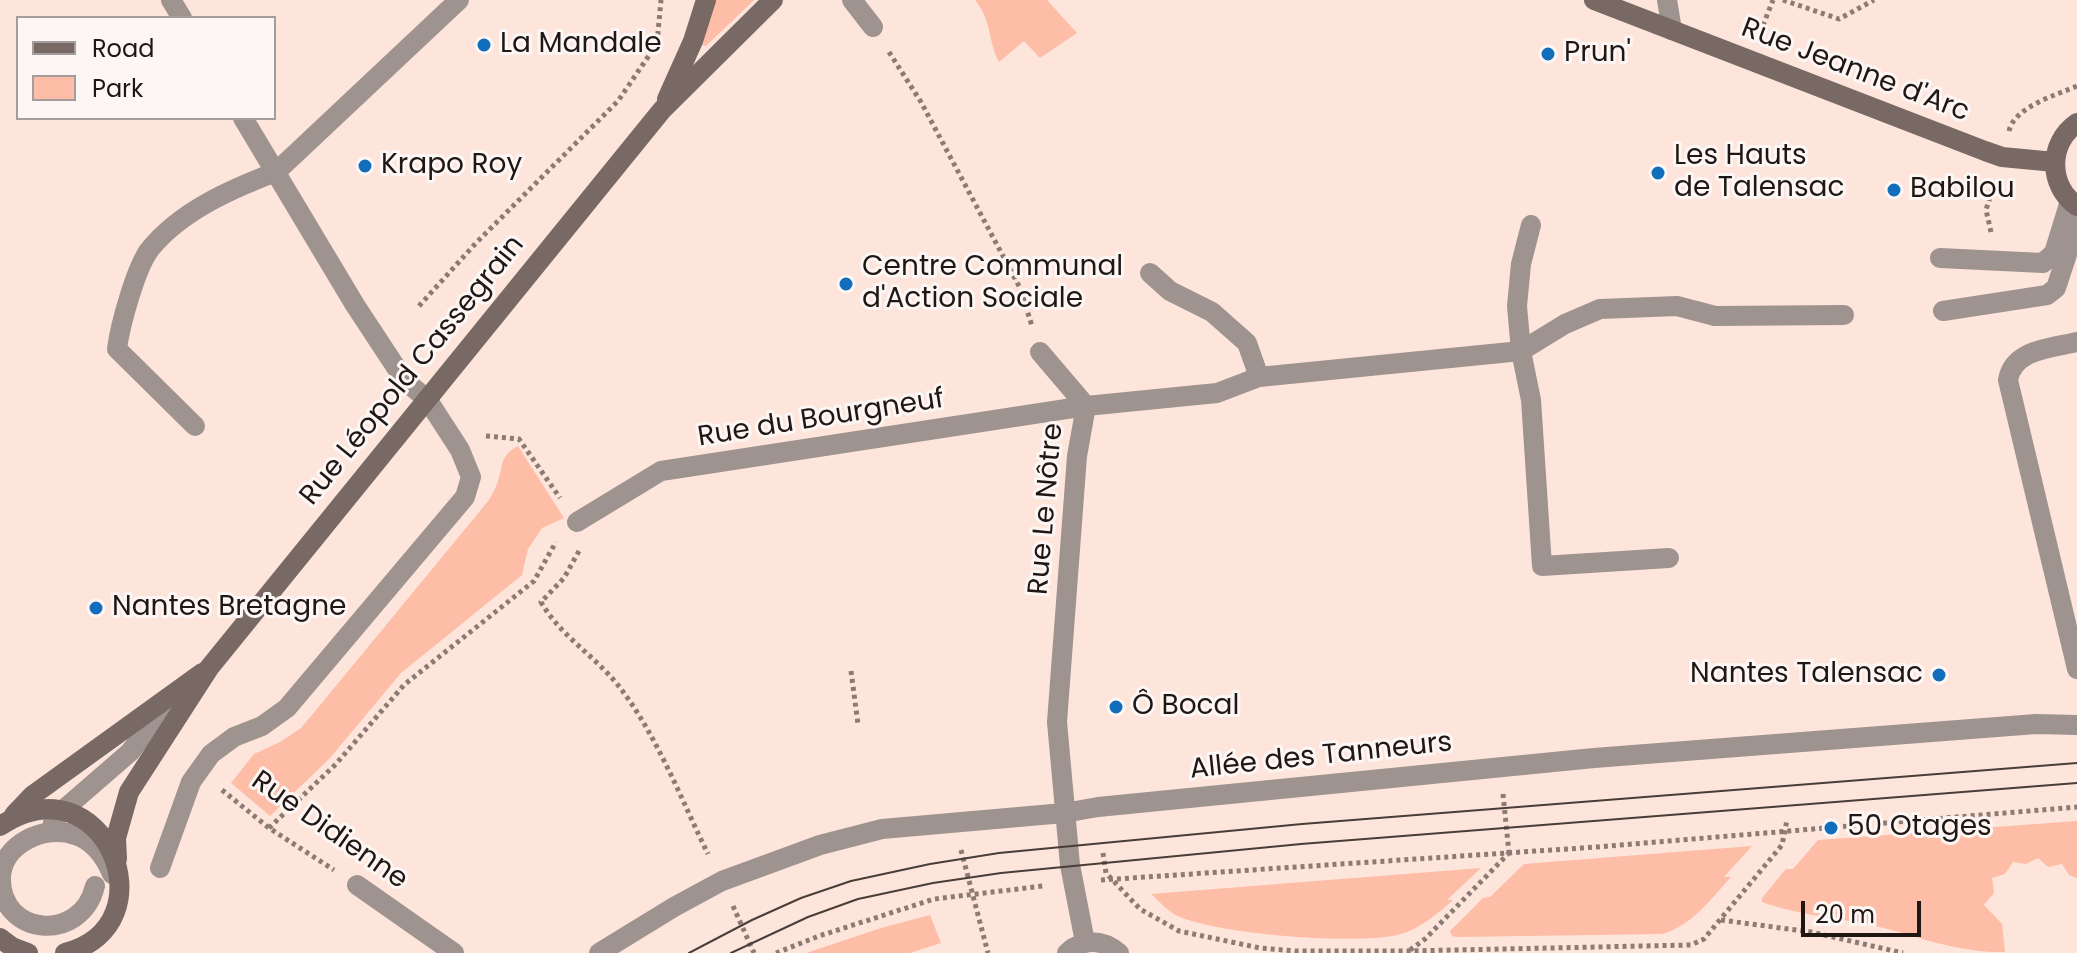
<!DOCTYPE html>
<html>
<head>
<meta charset="utf-8">
<style>
	body { margin:0 }
	#map { position:relative; width:2077px; height:953px; overflow:hidden; background:#fee5dc; font-family:Poppins,sans-serif }
	canvas { display:block }
	.legend { position:absolute; left:16px; top:16px; width:260px; height:104px; box-sizing:border-box; background:#fcf7f5; border:2px solid #a49d9b; margin:0; padding:10px 14px; list-style:none; font-size:24px; color:#201714 }
	.legend li { display:flex; align-items:center; gap:16px; height:40px }
	.legend b { width:40px; border:2px solid #a49d9b }
	.scale { position:absolute; left:1801px; top:901px; width:120px; height:36px; box-sizing:border-box; border:4px solid #201714; border-top:0; padding-left:10px; font-size:24px; line-height:28px; white-space:nowrap; color:#201714; -webkit-text-stroke:6px #fcf7f5; paint-order:stroke }
</style>
</head>
<body>
<div id="map">
<canvas width="2077" height="953"></canvas>
<ul class="legend">
<li><b style="height:10px;background:#786964"></b>Road</li>
<li><b style="height:22px;background:#fdbda6"></b>Park</li>
</ul>
<div class="scale">20 m</div>
</div>
<script>
const ctx = document.querySelector('canvas').getContext('2d');
ctx.lineJoin = 'round';
function paint(path, color) { ctx.fillStyle = color; ctx.fill(path, 'evenodd'); }
function stroke(path, color, width, dash) { ctx.strokeStyle = color; ctx.lineWidth = width; ctx.lineCap = dash ? 'butt' : 'round'; ctx.setLineDash(dash || []); ctx.stroke(path); }
function write(font, color, halo, rows, align = 'center') {
  ctx.font = font + ' Poppins,sans-serif'; ctx.lineWidth = 6; ctx.setLineDash([]); ctx.textBaseline = 'middle'; ctx.strokeStyle = halo; ctx.fillStyle = color; for (const [text, x, y, turn = 0] of rows) {
    ctx.save(); ctx.translate(x, y); ctx.rotate((+turn || 0) * Math.PI / 180); ctx.textAlign = isNaN(turn) ? turn : align; if (halo) ctx.strokeText(text, 0, 0); ctx.fillText(text, 0, 0); ctx.restore();
  }
}
const green = new Path2D(`
	M 713,0 L 754,0 L 706,46 L 700,44 Z
	M 975,0 L 1047,0 L 1077,33 L 1040,58 L 1024,41 L 999,62 C 987,39 993,23 975,0 Z
	M 518,446 L 564,518 L 542,528 L 528,549 L 522,575 L 401,673 L 330,758 L 270,816 L 231,783 L 254,754 L 280,742 L 301,728 L 321,704 L 489,500 C 492,494 496,488 498,481 C 504,464 499,457 518,446 Z
	M 2077,821 L 2077,878 L 2069,875 L 2062,864 L 2048,867 L 2038,858 L 2026,864 L 2013,862 L 2005,874 L 1992,878 L 1994,893 L 1984,905 L 2002,924 L 2005,952 C 1962,953 1924,939 1884,928 C 1844,918 1800,916 1762,902 L 1762,898 L 1786,869 L 1793,869 L 1818,840 Z
	M 1752,846 L 1724,877 L 1731,877 C 1710,900 1693,925 1662,934 L 1457,937 L 1452,936 L 1450,931 L 1483,898 L 1490,897 L 1524,864 Z
	M 1481,868 L 1447,900 L 1453,900 C 1437,914 1421,928 1401,934 C 1360,946 1220,934 1180,917 C 1169,913 1159,901 1151,894 Z
	M 930,915 L 941,943 L 910,953 L 806,953 L 881,928 Z`);
const path = new Path2D(`
	M 1783,0 L 1839,19 L 1874,0
	M 1760,33 L 1773,0
	M 657,43 L 661,0
	M 889,52 L 921,102 L 1020,288 L 1032,326
	M 2009,131 C 2015,106 2057,95 2077,86
	M 1991,232 L 1986,210 L 1994,184
	M 419,306 L 476,243 L 618,101 L 652,51
	M 486,436 L 519,439 L 560,498
	M 579,551 L 564,578 L 541,602 C 560,636 597,657 621,689 C 657,736 682,801 708,854
	M 851,671 L 858,724
	M 222,790 L 269,828 L 334,870
	M 1503,794 L 1509,853
	M 269,828 L 336,764 L 404,685 L 534,581 L 556,542
	M 961,850 L 988,953
	M 1103,853 L 1106,873 L 1140,909 L 1179,931 L 1260,948 L 1296,951 L 1408,951 L 1691,945 L 1704,939 L 1782,845 L 1787,820
	M 1101,880 L 1597,847 L 2077,807
	M 733,906 L 754,953
	M 1721,920 L 1811,932 L 1903,953
	M 1410,950 L 1425,939 L 1508,854
	M 776,953 L 819,936 L 934,899 L 1043,886`);
const lane = new Path2D(`
	M 1531,225 L 1521,264 L 1517,306 L 1521,351 L 1531,400 L 1542,566 L 1669,558
	M 1940,258 L 2043,263 L 2054,253 L 2070,201
	M 1150,273 L 1170,291 L 1212,312 L 1247,343 L 1259,377
	M 1943,311 L 2047,295 L 2056,288 L 2077,224
	M 1086,406 L 1217,393 L 1259,377 L 1521,351 L 1565,324 L 1600,309 L 1677,306 L 1715,316 L 1844,315
	M 195,426 L 117,349 C 120,325 136,267 150,249 C 181,211 231,189 276,172
	M 53,822 L 62,811 L 130,752 L 174,696
	M 160,868 L 191,782 L 211,754 L 234,737 L 262,726 L 287,708 L 465,497 L 471,477 L 460,450 L 427,399
	M 357,885 L 454,953
	M 95,886 C 81,944 0,936 1,878 C 2,844 45,824 75,835 C 94,841 105,857 112,874`);
const street = new Path2D(`
	M 171,0 L 182,18
	M 852,0 L 873,27
	M 1667,0 L 1672,30
	M 243,118 L 355,305 L 405,381 L 427,399
	M 276,172 L 459,0
	M 2077,342 C 2052,348 2013,349 2008,380 L 2077,669
	M 1040,352 L 1086,406 L 1077,456 L 1057,722 L 1070,865 L 1085,942
	M 577,522 L 661,471 L 1086,406
	M 599,953 L 674,907 L 722,881 L 820,845 L 882,829 L 1064,813 L 1098,807 L 1594,758 L 2036,724 L 2077,725
	M 1067,953 C 1083,938 1103,939 1119,953`);
const secondary = new Path2D(`
	M 1594,0 L 1985,151 L 2002,157 L 2055,162
	M 667,99 L 693,41 L 706,0
	M 2077,123 C 2048,143 2048,186 2077,206
	M 14,815 L 33,795 L 202,673
	M 0,826 C 104,756 173,926 65,953
	M 117,859 L 116,838 L 129,792 L 209,668 L 662,110 L 773,0
	M 0,938 L 12,947 L 28,953`);
const tram = new Path2D(`
	M 689,953 L 752,920 L 801,898 L 851,881 L 930,864 L 999,853 L 1302,824 L 2077,763
	M 731,953 L 808,917 L 858,899 L 933,883 L 1001,873 L 1301,844 L 2077,783`);
const markers = [
	[484,45,8,"#126ebb"],
	[1548,54,8,"#126ebb"],
	[365,166,8,"#126ebb"],
	[1658,173,8,"#126ebb"],
	[1894,190,8,"#126ebb"],
	[846,284,8,"#126ebb"],
	[96,608,8,"#126ebb"],
	[1939,675,8,"#126ebb"],
	[1116,707,8,"#126ebb"],
	[1831,828,8,"#126ebb"]
];
const poiNames = [
	["La Mandale",500,45],
	["Prun'",1564,54],
	["Les Hauts",1674,157],
	["de Talensac",1674,189],
	["Krapo Roy",381,166],
	["Babilou",1910,190],
	["Centre Communal",862,268],
	["d'Action Sociale",862,300],
	["Nantes Bretagne",112,608],
	["Nantes Talensac",1923,675,"right"],
	["Ô Bocal",1132,707],
	["50 Otages",1847,828]
];
const streetNames = [
	["Rue Jeanne d'Arc",1855,71,21],
	["Rue Léopold Cassegrain",413,371,-51],
	["Rue du Bourgneuf",821,419,-9],
	["Rue Le Nôtre",1047,509,-85],
	["Allée des Tanneurs",1321,757,-6],
	["Rue Didienne",329,831,35]
];
paint(green, '#fdbda6');
stroke(path, '#8c7b75', 5, [4, 4]);
stroke(lane, '#9e938f', 20);
stroke(street, '#9e938f', 20);
stroke(secondary, '#786964', 20);
stroke(tram, '#483d38', 2);
for (const [x, y, r, color] of markers) { const dot = new Path2D(); dot.arc(x, y, r, 0, 2 * Math.PI); ctx.fillStyle = color; ctx.fill(dot); stroke(dot, '#fcf7f5', 3); }
write('28px', '#201714', '#fcf7f5', poiNames, 'left');
write('28px', '#201714', '#fcf7f5', streetNames);
</script>
</body>
</html>
